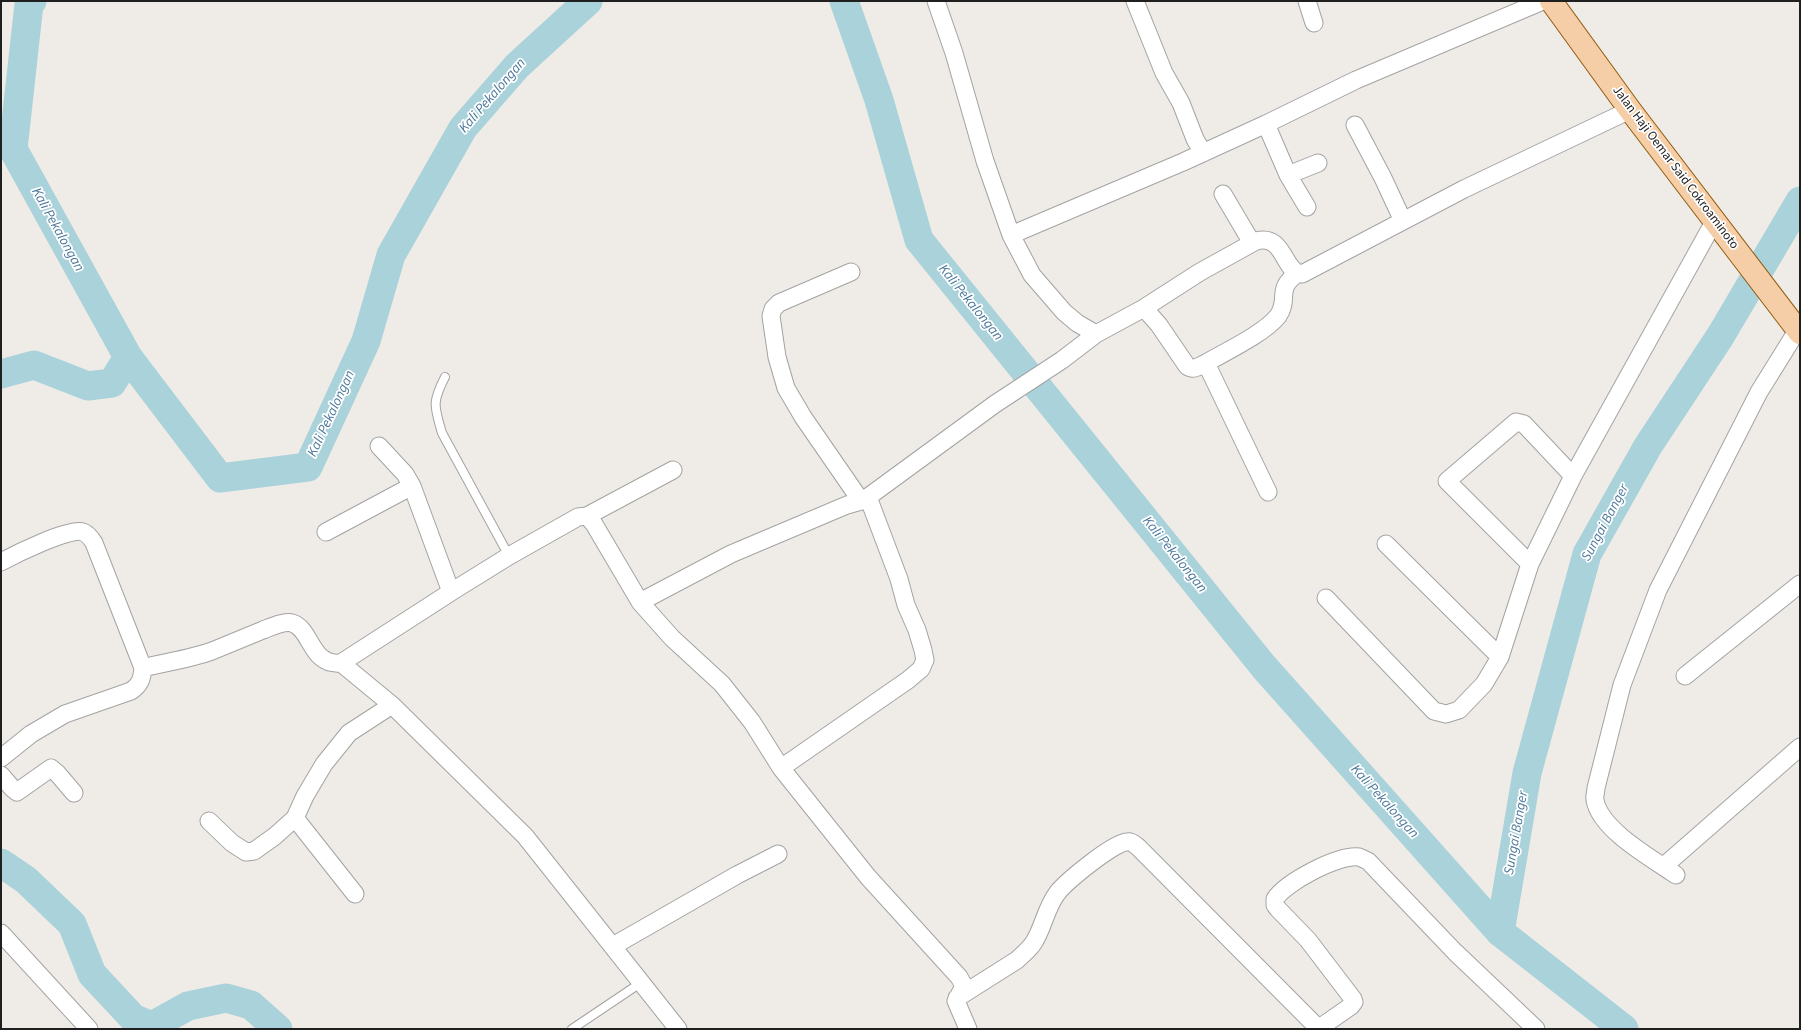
<!DOCTYPE html>
<html>
<head>
<meta charset="utf-8">
<style>
	body { margin:0 }
	#map { position:relative; width:1801px; height:1030px; overflow:hidden; background:#efece7; font-family:"Source Sans 3",sans-serif }
	canvas { display:block }
	.frame { position:absolute; inset:0; border:2px solid #1f1f1f; pointer-events:none }
</style>
</head>
<body>
<div id="map">
<canvas width="1801" height="1030"></canvas>
<div class="frame"></div>
</div>
<script>
const ctx = document.querySelector('canvas').getContext('2d');
ctx.lineJoin = 'round';
function stroke(path, color, width, dash) { ctx.strokeStyle = color; ctx.lineWidth = width; ctx.lineCap = dash ? 'butt' : 'round'; ctx.setLineDash(dash || []); ctx.stroke(path); }
function write(font, color, halo, rows, align = 'center') {
  ctx.font = font + ' "Source Sans 3",sans-serif'; ctx.lineWidth = 3.5; ctx.setLineDash([]); ctx.textBaseline = 'middle'; ctx.strokeStyle = halo; ctx.fillStyle = color; for (const [text, x, y, turn = 0] of rows) {
    ctx.save(); ctx.translate(x, y); ctx.rotate((+turn || 0) * Math.PI / 180); ctx.textAlign = isNaN(turn) ? turn : align; if (halo) ctx.strokeText(text, 0, 0); ctx.fillText(text, 0, 0); ctx.restore();
  }
}
const river = new Path2D(`
	M 32,1 L 29,4 L 13,149 L 128,357 L 220,478 L 308,467 L 366,341 L 391,255 L 463,128 L 517,66 L 588,1
	M 844,1 L 879,100 L 919,240 L 1264,667 L 1500,932 L 1624,1029
	M 1,374 L 34,365 L 88,386 L 112,383 L 128,357
	M 1,863 L 26,880 L 72,924 L 92,974 L 133,1018 L 152,1026 L 188,1006 L 226,998 L 251,1005 L 278,1029
	M 1500,932 L 1527,773 L 1587,554 L 1648,446 L 1721,335 L 1800,201`);
const service = new Path2D(`
	M 445,377 C 432,402 434,406 442,433 L 509,556
	M 572,1029 L 642,982`);
const minor = new Path2D(`
	M 936,1 L 954,53 L 985,161 L 1011,235 L 1032,275 L 1064,312 L 1077,323 L 1096,334
	M 1135,1 L 1164,73 L 1181,103 L 1195,139 L 1203,153
	M 1307,1 L 1314,23
	M 1266,124 L 1288,175 L 1307,207
	M 1355,125 L 1383,178 L 1403,221
	M 1288,175 L 1318,163
	M 1223,194 L 1252,243
	M 1011,235 L 1183,162 L 1266,124 L 1356,80 L 1543,1
	M 851,272 L 779,303 L 773,309 L 771,316 L 777,357 L 786,388 L 803,417 L 861,501
	M 1144,308 L 1159,325 L 1187,366 C 1194,371 1199,366 1206,363 L 1268,492
	M 1206,363 C 1225,352 1265,333 1278,316 C 1290,299 1275,289 1297,274
	M 587,516 L 594,524 L 640,602
	M 326,532 L 412,486
	M 1386,544 L 1500,657
	M 1,562 C 14,555 70,527 83,532 C 88,534 91,538 94,543 L 143,668 C 166,662 190,659 212,651 C 229,644 246,637 263,630 C 271,627 284,621 292,623 C 312,629 310,666 341,663 L 451,592 L 412,486 L 405,474 L 379,446
	M 1530,564 L 1447,481 L 1516,422 L 1524,424 L 1573,476
	M 451,592 L 509,556 L 578,517 L 587,516 L 673,470
	M 1326,598 L 1434,711 L 1446,714 L 1459,710 L 1484,684 L 1500,657 L 1530,564 L 1573,476 L 1715,220
	M 341,663 L 392,705 L 525,836 L 678,1029
	M 1685,676 L 1800,584
	M 1,758 L 31,734 L 65,714 L 131,691 C 140,685 142,679 143,668
	M 781,768 L 752,722 L 722,684 L 672,638 L 640,602 L 731,554 L 847,505 L 861,501 L 868,497
	M 1,775 L 12,788 L 17,792 L 51,768 L 57,773 L 74,793
	M 295,818 L 355,894
	M 209,821 L 232,843 L 246,852 L 254,851 L 275,836 L 295,818 L 305,796 L 324,764 L 349,733 L 392,705
	M 1664,866 L 1800,747
	M 1676,875 C 1653,859 1600,830 1595,800 C 1594,797 1596,792 1596,788 L 1622,685 L 1658,590 L 1759,392 L 1800,326
	M 1,933 L 89,1029
	M 613,946 L 737,875 L 778,854
	M 957,998 L 1017,960 C 1023,954 1030,949 1034,942 C 1044,926 1046,907 1058,892 C 1067,881 1114,842 1127,842 C 1132,841 1135,845 1138,847 L 1319,1029
	M 968,1029 L 956,1001 L 964,986 L 959,977 L 868,877 L 781,768 L 908,680 L 921,669 L 925,660 L 923,650 L 917,630 L 906,605 L 899,579 L 868,497 L 995,404 L 1062,360 L 1096,334 L 1144,308 L 1200,272 L 1256,241 C 1285,233 1283,273 1302,274 L 1464,189 L 1630,110
	M 1318,1029 L 1351,1006 L 1354,1002 L 1353,999 L 1308,940 L 1278,909 L 1275,905 L 1275,899 C 1286,882 1339,854 1359,857 C 1362,858 1365,860 1368,861 L 1455,952 L 1536,1029`);
const primary = new Path2D(`
	M 1551,1 L 1630,110 L 1800,333`);
const streetNames = [
	["Jalan Haji Oemar Said Cokroaminoto",1675,168,53]
];
const waterNames = [
	["Kali Pekalongan",493,96,-49],
	["Kali Pekalongan",57,230,61],
	["Kali Pekalongan",970,303,51],
	["Kali Pekalongan",332,414,-65],
	["Sungai Banger",1606,523,-62],
	["Kali Pekalongan",1174,555,51],
	["Kali Pekalongan",1384,802,48],
	["Sungai Banger",1517,833,-80]
];
stroke(river, '#aad2da', 29);
stroke(service, '#a3a3a3', 10);
stroke(minor, '#a3a3a3', 19);
stroke(primary, '#905a0b', 24);
stroke(service, '#fff', 8);
stroke(minor, '#fff', 17);
stroke(primary, '#f5cda6', 22);
write('13px', '#1f1f1f', '#fff', streetNames);
write('italic 14px', '#4c789a', '#fff', waterNames);
</script>
</body>
</html>
